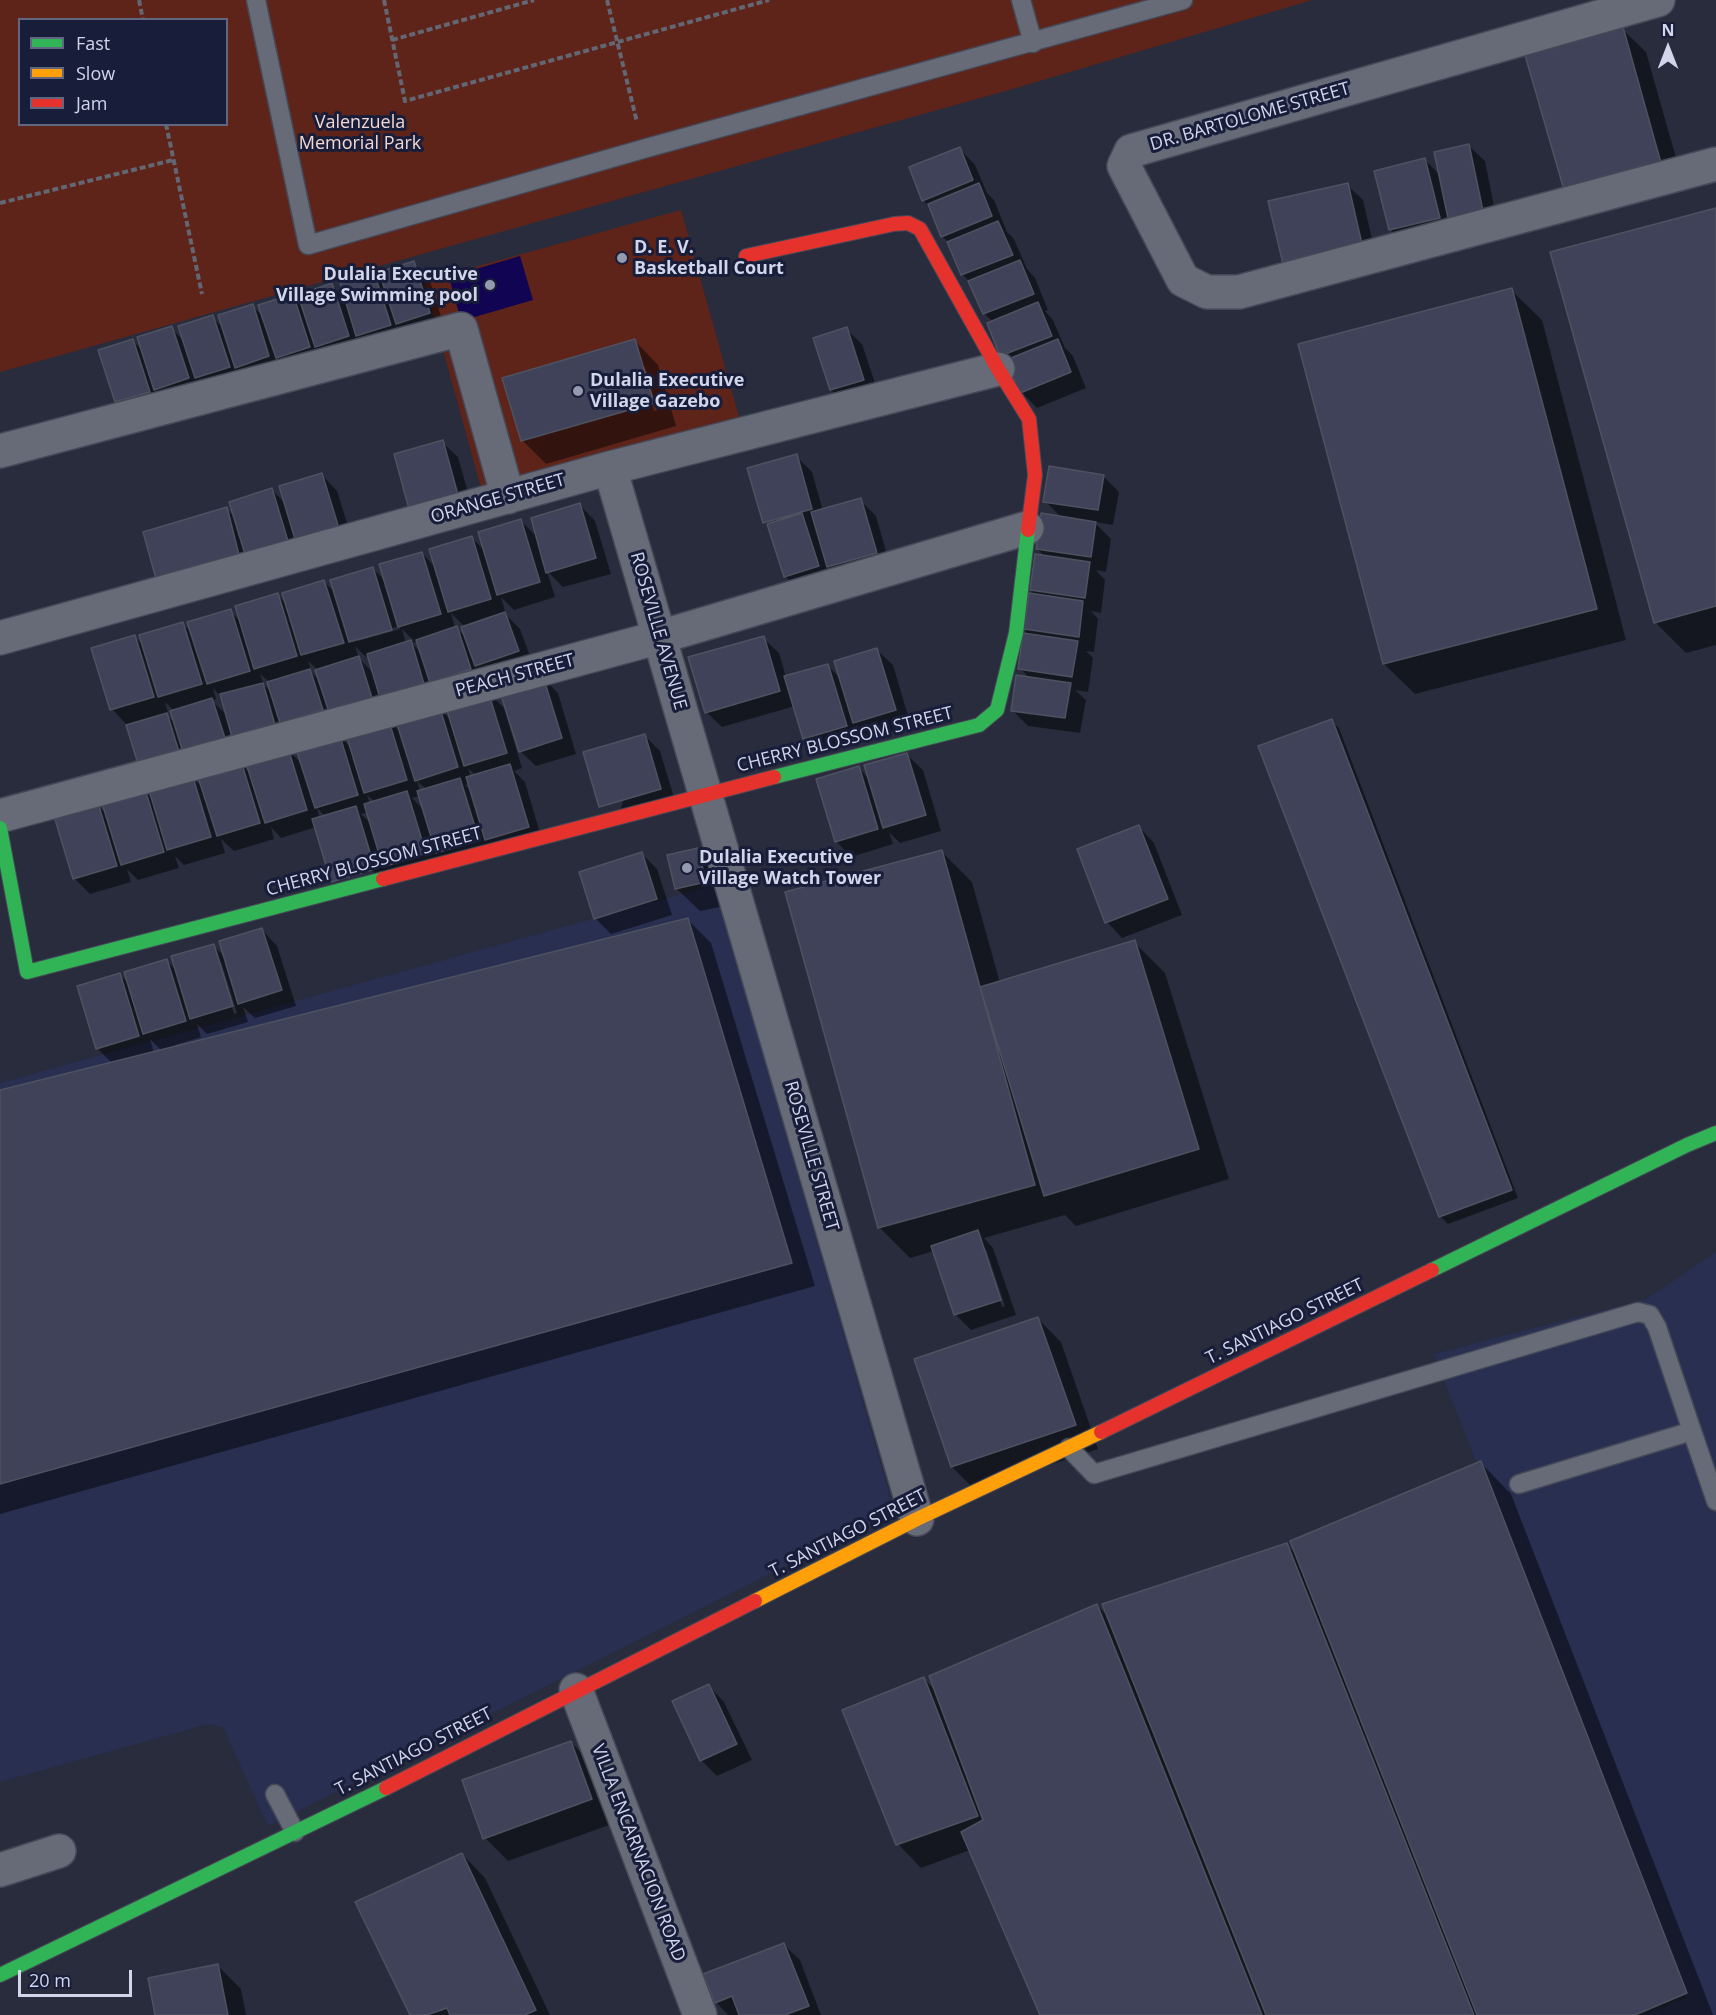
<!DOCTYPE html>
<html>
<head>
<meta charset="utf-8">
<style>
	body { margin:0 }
	#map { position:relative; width:1716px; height:2015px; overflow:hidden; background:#292c3d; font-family:"Open Sans",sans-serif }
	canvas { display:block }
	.legend { position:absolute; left:18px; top:18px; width:210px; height:108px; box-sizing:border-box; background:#181d3a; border:2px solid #626781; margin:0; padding:8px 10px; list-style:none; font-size:18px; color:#d1d6eb }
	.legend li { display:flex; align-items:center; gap:12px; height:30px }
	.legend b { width:30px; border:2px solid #626781 }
	.north { position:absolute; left:1638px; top:18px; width:60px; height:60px; -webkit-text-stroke:4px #181d3a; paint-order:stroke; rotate:0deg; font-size:16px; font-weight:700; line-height:24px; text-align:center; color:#d1d6eb }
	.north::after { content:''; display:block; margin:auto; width:21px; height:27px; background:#d1d6eb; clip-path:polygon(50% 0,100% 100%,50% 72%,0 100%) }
	.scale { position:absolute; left:18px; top:1970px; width:114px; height:27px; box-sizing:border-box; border:3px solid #d1d6eb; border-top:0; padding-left:8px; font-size:18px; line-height:21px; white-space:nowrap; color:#d1d6eb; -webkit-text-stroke:4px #181d3a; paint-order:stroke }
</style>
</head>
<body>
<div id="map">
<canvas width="1716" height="2015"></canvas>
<ul class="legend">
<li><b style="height:8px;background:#30b455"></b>Fast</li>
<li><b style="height:8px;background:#ff9f0a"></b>Slow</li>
<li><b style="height:8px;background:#e5322d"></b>Jam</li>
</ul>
<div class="north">N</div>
<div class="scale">20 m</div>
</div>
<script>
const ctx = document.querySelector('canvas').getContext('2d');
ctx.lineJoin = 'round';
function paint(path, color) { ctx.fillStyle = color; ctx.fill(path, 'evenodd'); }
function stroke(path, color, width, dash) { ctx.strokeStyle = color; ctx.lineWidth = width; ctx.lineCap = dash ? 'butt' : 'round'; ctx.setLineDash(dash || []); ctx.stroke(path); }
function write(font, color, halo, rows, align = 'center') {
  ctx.font = font + ' "Open Sans",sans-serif'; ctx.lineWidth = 6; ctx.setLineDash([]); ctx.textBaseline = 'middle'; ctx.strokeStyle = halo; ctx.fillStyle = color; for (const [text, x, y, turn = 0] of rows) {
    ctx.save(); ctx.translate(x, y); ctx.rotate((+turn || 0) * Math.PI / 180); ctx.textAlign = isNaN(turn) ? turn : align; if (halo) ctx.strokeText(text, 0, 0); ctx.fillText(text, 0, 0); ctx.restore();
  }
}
const built = new Path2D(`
	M 715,885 L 894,1511 L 268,1826 L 223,1727 L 208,1724 L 0,1782 L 0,1083 Z
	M 1716,1252 L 1716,2015 L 1644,2015 L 1686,1998 L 1434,1354 L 1647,1299 Z`);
const green = new Path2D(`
	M 0,0 L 1312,0 L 1016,88 L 0,372 ZM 20,20 L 226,20 L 226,124 L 20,124 Z
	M 681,210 L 741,424 L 483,495 L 424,281 Z`);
const water = new Path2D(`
	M 520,256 L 533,300 L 461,321 L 449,277 Z`);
const shadow = new Path2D(`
	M 1622,29 L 1646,52 L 1684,186 L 1588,213 Z
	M 1469,146 L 1485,161 L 1498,226 L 1406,245 L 1390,229 L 1425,160 L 1441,176 Z
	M 960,149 L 975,165 L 987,193 L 994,200 L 1007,232 L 1014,239 L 1027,269 L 1035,278 L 1048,310 L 1045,311 L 1053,320 L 1065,348 L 1073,356 L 1086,388 L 1037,408 L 1021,392 L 993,322 L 984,313 L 971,283 L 962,274 L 949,243 L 942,236 L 931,208 L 923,200 Z
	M 1347,185 L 1363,200 L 1379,269 L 1302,286 Z
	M 1716,209 L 1716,645 L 1686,653 L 1655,622 Z
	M 413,263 L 429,278 L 445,329 L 373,350 L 359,336 L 364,352 L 212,393 L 199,380 L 203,394 L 132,417 L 117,401 L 133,341 L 144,352 L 171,328 L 185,342 L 212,317 L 224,329 L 252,306 L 264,317 L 292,296 L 303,307 L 332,285 L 346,300 L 374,274 L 385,285 Z
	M 1511,290 L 1542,320 L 1626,640 L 1415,694 L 1384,664 Z
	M 846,329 L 862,344 L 879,395 L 847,405 L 831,390 Z
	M 635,341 L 658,365 L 676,426 L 546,464 L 522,440 ZM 642,367 L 645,367 L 657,410 L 654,411 Z
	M 442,442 L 458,457 L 473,510 L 426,524 Z
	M 796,456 L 812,472 L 823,511 L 860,500 L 876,516 L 891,569 L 844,582 L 828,566 L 833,581 L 801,592 L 785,576 L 770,528 L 764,522 Z
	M 322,475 L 337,491 L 356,551 L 175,601 L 227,509 L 235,518 L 272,490 L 285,503 Z
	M 1103,476 L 1119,492 L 1113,525 L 1094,522 L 1111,539 L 1106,572 L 1096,570 L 1105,580 L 1101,613 L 1091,611 L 1098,619 L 1094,652 L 1086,651 L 1093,658 L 1088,692 L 1075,690 L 1086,700 L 1080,733 L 1028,726 L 1012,710 L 1030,679 L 1020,668 L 1032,590 L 1046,557 L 1037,549 L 1062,518 L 1045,501 Z
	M 580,505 L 595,521 L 611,574 L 563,587 L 547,571 L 555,597 L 514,610 L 501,597 L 506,615 L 520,629 L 534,667 L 200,766 L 127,725 L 112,709 L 134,636 L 144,646 L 182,623 L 193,634 L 230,611 L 240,621 L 278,595 L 286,604 L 324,582 L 336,593 L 373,569 L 386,581 L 422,553 L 436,568 L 472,538 L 485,551 L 521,521 L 538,538 ZM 451,613 L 465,627 L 467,638 L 455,628 ZM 399,626 L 400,629 L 358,641 L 358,638 ZM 402,629 L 414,641 L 406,643 ZM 418,641 L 422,654 L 412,643 ZM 355,646 L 366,657 L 369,656 L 374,674 L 359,658 ZM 308,661 L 317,669 L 321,682 L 312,673 ZM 260,674 L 268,681 L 272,693 L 264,685 ZM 213,688 L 222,698 L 228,716 L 212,701 L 216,699 ZM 165,702 L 174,711 L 176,724 L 165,714 L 168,712 Z
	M 763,638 L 779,653 L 786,677 L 827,665 L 841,679 L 877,650 L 893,665 L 911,726 L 870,738 L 856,725 L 861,741 L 820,754 L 805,738 L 795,706 L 722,727 L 706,712 Z
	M 542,677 L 558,693 L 576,754 L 536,766 L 520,751 Z
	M 488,692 L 504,708 L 522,768 L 514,771 L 525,782 L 543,843 L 389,884 L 316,827 L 281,838 L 271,827 L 274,839 L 234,851 L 221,839 L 225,853 L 184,865 L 175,856 L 179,868 L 138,880 L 127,869 L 131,882 L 90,894 L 74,878 L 97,805 L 107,815 L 145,791 L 154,800 L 191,776 L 203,788 L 240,763 L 250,773 L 288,750 L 302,764 L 338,734 L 351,748 L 388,719 L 402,734 L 438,707 L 451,720 ZM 468,768 L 476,776 L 471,778 ZM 417,781 L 426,789 L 420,791 ZM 470,784 L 473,792 L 465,785 ZM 367,795 L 375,802 L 370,804 ZM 420,796 L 425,811 L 412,798 ZM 317,808 L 326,817 L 320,819 ZM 368,812 L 371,824 L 361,814 Z
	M 1331,721 L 1339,728 L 1518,1198 L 1448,1224 L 1440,1216 Z
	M 645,736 L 660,751 L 676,804 L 616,822 Z
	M 907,755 L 923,770 L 941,831 L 900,843 L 889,832 L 893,844 L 851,857 L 836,841 L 859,768 L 869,779 Z
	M 1139,827 L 1154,843 L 1182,915 L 1122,938 L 1107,922 L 1079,850 Z
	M 698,849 L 721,873 L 729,905 L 700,911 L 676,888 Z
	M 941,851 L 972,882 L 1000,983 L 1134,942 L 1165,973 L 1229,1179 L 1076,1226 L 1065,1215 L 984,1238 L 993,1248 L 1016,1315 L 971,1330 L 955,1314 L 934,1251 L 910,1258 L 879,1227 ZM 983,1249 L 986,1249 L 1005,1306 L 1002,1307 Z
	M 641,853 L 657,869 L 672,915 L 611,934 L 596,919 L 581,873 Z
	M 687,919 L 711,943 L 815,1286 L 0,1514 L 0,1091 L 112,1063 L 97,1048 L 120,975 L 129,984 L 167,961 L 177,971 L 214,946 L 226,958 L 262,930 L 277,946 L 296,1006 L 255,1018 L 243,1007 L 248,1022 L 207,1034 L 197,1024 L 201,1037 L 175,1045 L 176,1047 ZM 218,962 L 221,962 L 237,1013 L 234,1014 ZM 150,1039 L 162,1051 L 154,1053 Z
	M 1038,1319 L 1061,1342 L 1098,1449 L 975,1490 L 952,1467 Z
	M 1481,1463 L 1511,1494 L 1713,2015 L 1041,2015 L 970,1850 L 921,1868 L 898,1844 L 924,1679 L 936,1691 L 1097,1605 L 1110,1619 L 1286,1544 L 1298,1556 Z
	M 709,1686 L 724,1702 L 752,1760 L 717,1776 L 701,1760 Z
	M 571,1742 L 594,1766 L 615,1823 L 508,1861 L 485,1838 Z
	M 462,1854 L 485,1878 L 550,2015 L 412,2015 Z
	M 784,1945 L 800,1960 L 821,2015 L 728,2015 L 716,2002 Z
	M 218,1966 L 241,1989 L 246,2015 L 157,2015 Z`);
const building = new Path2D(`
	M 1623,27 L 1661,163 L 1564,190 L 1525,55 Z
	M 1469,144 L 1483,211 L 1448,218 L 1434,152 Z
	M 960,147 L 973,180 L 922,201 L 909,167 Z
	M 1425,158 L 1440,218 L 1389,230 L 1374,171 Z
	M 979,183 L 992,216 L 941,237 L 928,204 Z
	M 1348,183 L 1364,253 L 1285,272 L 1268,201 Z
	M 1716,208 L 1716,606 L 1654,623 L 1550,252 Z
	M 998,221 L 1013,255 L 961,275 L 947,242 Z
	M 1020,260 L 1034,294 L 983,314 L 968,281 Z
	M 414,261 L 430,313 L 396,324 L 379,272 Z
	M 374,272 L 391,325 L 356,336 L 340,283 Z
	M 332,283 L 349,336 L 315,347 L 298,295 Z
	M 1512,288 L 1597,609 L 1383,664 L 1298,344 Z
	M 293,294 L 310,347 L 276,358 L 258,305 Z
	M 1038,302 L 1052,336 L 1000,356 L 987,323 Z
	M 253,304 L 269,356 L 235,368 L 218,315 Z
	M 213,315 L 230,367 L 195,378 L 178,326 Z
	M 172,326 L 189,378 L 154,390 L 137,337 Z
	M 847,327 L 864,380 L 830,390 L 813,338 Z
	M 133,339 L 150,392 L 115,402 L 98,350 Z
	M 635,339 L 654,403 L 521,441 L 502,378 Z
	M 1058,339 L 1071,372 L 1020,393 L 1006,360 Z
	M 443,440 L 458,495 L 409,509 L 394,454 Z
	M 797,454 L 812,509 L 763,523 L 747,468 Z
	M 1049,466 L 1104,475 L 1098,510 L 1043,502 Z
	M 322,473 L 341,535 L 298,549 L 279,486 Z
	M 272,488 L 291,551 L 248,564 L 229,502 Z
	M 861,498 L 877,553 L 827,567 L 811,512 Z
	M 580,503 L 596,558 L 546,573 L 531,518 Z
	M 227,507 L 241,563 L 158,586 L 143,532 Z
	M 802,513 L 819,566 L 784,577 L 767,524 Z
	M 1041,513 L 1096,522 L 1091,557 L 1036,549 Z
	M 521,519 L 540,582 L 497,595 L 478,532 Z
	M 472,536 L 491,599 L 448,612 L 429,549 Z
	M 422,552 L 441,614 L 398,627 L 379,564 Z
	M 1035,554 L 1090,562 L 1085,598 L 1030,590 Z
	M 373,567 L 392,630 L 349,642 L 330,580 Z
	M 324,580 L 344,643 L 301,655 L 282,593 Z
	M 278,593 L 297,656 L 254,669 L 235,606 Z
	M 1029,593 L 1083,601 L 1079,637 L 1024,629 Z
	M 231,609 L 250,671 L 207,684 L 187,622 Z
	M 505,612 L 519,651 L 475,666 L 461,627 Z
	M 183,622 L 202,684 L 158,697 L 139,635 Z
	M 457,626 L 471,669 L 430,683 L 416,640 Z
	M 1023,633 L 1078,641 L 1072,677 L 1018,669 Z
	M 135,635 L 154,697 L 110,710 L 91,648 Z
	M 764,636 L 780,691 L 705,713 L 688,657 Z
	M 411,640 L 424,684 L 380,698 L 367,654 Z
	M 877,648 L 896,710 L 853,723 L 834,661 Z
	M 359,656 L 372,698 L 329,712 L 315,670 Z
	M 828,664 L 847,726 L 803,739 L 784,676 Z
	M 310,669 L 323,710 L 280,723 L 267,682 Z
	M 1016,675 L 1071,683 L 1065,718 L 1011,711 Z
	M 543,676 L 562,738 L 519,752 L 499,689 Z
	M 263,683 L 275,725 L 232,737 L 220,694 Z
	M 488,691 L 507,753 L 464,766 L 445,704 Z
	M 212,698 L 225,738 L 183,752 L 170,711 Z
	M 439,705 L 458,767 L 415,781 L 395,718 Z
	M 167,713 L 180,755 L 139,767 L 126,725 Z
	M 388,718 L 407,780 L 364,793 L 345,731 Z
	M 1332,719 L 1512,1190 L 1439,1217 L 1258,746 Z
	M 339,733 L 358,795 L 315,808 L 295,746 Z
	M 645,734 L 661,789 L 599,807 L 583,752 Z
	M 288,748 L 307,810 L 265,823 L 245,760 Z
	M 907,753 L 926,815 L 883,828 L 864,765 Z
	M 241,761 L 260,823 L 217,836 L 197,774 Z
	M 510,764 L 529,827 L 485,840 L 466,777 Z
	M 859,766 L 878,829 L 835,842 L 816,779 Z
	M 192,774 L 211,837 L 167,850 L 148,787 Z
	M 460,778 L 479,840 L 436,853 L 417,791 Z
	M 145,789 L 164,852 L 121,865 L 102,803 Z
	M 407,791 L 426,853 L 383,867 L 364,804 Z
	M 98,803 L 117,866 L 73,879 L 54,816 Z
	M 356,806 L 375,869 L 331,882 L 312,819 Z
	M 1139,825 L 1168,899 L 1105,923 L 1077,849 Z
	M 698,848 L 706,882 L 675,889 L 667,855 Z
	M 942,850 L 1035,1185 L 878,1228 L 785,892 Z
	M 642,852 L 657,899 L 594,919 L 579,872 Z
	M 688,918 L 792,1263 L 0,1484 L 0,1090 Z
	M 262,928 L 282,990 L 238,1004 L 219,941 Z
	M 1135,940 L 1199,1149 L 1044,1196 L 980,987 Z
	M 214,944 L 233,1006 L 190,1019 L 171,956 Z
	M 167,959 L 186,1021 L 143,1034 L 124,972 Z
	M 120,973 L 139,1036 L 96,1049 L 77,986 Z
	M 978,1230 L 1001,1300 L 954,1315 L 931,1246 Z
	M 1038,1317 L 1076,1425 L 951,1467 L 914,1359 Z
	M 1481,1461 L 1687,1993 L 1635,2015 L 1477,2015 L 1290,1541 Z
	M 1287,1543 L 1474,2015 L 1266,2015 L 1102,1604 Z
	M 1097,1604 L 1262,2015 L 1040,2015 L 961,1832 L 983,1820 L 929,1676 Z
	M 924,1677 L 978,1816 L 896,1845 L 842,1710 Z
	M 709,1684 L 737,1744 L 700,1761 L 672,1701 Z
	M 571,1741 L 592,1799 L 483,1839 L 462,1780 Z
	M 462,1853 L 536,2010 L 525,2015 L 450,2015 L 447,2008 L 427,2015 L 410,2015 L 355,1902 Z
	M 784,1943 L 809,2006 L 785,2015 L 739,2015 L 732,1996 L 715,2003 L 703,1974 Z
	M 218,1964 L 228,2015 L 155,2015 L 148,1978 Z`);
const path = new Path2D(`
	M 139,0 L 143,20
	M 384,0 L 405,101 L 769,0
	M 607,0 L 637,122
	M 392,40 L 534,0
	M 166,124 L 202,294
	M 0,203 L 173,160`);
const lane = new Path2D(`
	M 256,0 L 308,245 L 643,149 L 1183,0
	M 1021,0 L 1033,43
	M 1069,1448 L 1094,1474 L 1638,1312 L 1650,1315 L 1657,1327 L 1692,1431
	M 1519,1484 L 1692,1431 L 1716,1501
	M 275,1794 L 295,1832`);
const street = new Path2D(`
	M 1658,0 L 1131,151 L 1124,166 L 1183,280 L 1207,292 L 1239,292 L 1716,164
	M 0,451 L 461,329 L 508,497
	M 610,468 L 917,1519
	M 0,638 L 610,468 L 998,369
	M 0,816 L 660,637 L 1027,528
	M 576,1690 L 700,2015
	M 0,1870 L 59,1851`);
const fast = new Path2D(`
	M 774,777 L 979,725 L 997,710 L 1016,633 L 1028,530
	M 0,828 L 27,972 L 383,879
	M 1432,1270 L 1687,1145 L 1716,1133
	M 0,1975 L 386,1788`);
const slow = new Path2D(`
	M 755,1601 L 917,1519 L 1101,1432`);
const jam = new Path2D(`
	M 746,256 L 894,224 L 908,223 L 920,229 L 998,369 L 1029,419 L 1035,475 L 1028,530
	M 383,879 L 774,777
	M 1101,1432 L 1432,1270
	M 386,1788 L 755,1601`);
const markers = [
	[622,258,6,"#969aae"],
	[490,285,6,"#969aae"],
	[578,391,6,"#969aae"],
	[687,868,6,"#969aae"]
];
const streetNames = [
	["DR. BARTOLOME STREET",1250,117,-16],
	["ORANGE STREET",498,499,-16],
	["ROSEVILLE AVENUE",658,631,74],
	["PEACH STREET",515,676,-15],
	["CHERRY BLOSSOM STREET",845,740,-14],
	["CHERRY BLOSSOM STREET",374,862,-15],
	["ROSEVILLE STREET",811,1156,74],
	["T. SANTIAGO STREET",1285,1322,-26],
	["T. SANTIAGO STREET",848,1534,-27],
	["T. SANTIAGO STREET",414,1752,-27],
	["VILLA ENCARNACION ROAD",638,1853,69]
];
const parkNames = [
	["Valenzuela",360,123],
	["Memorial Park",360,144]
];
const poiNames = [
	["D. E. V.",634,248],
	["Basketball Court",634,269],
	["Dulalia Executive",478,275,"right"],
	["Village Swimming pool",478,296,"right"],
	["Dulalia Executive",590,381],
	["Village Gazebo",590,402],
	["Dulalia Executive",699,858],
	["Village Watch Tower",699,879]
];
paint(built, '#282f51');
paint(green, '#5f2419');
paint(water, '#110452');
paint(shadow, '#0007');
paint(building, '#404259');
stroke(building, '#4e5260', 1.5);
stroke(lane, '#454857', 21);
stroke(street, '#454857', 36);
stroke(fast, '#454857', 16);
stroke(slow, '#454857', 16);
stroke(jam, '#454857', 16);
stroke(path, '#636673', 4, [6, 3]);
stroke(lane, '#676a77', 18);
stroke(street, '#676a77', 33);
stroke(fast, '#30b455', 14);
stroke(slow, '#ff9f0a', 14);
stroke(jam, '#e5322d', 14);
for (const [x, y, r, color] of markers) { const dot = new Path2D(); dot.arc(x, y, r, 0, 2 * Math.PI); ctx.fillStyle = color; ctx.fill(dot); stroke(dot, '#181d3a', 2); }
write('18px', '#d1d6eb', '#181d3a', streetNames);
write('18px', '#f3d7d0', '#181d3a', parkNames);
write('bold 18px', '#d1d6eb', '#181d3a', poiNames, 'left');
</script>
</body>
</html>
